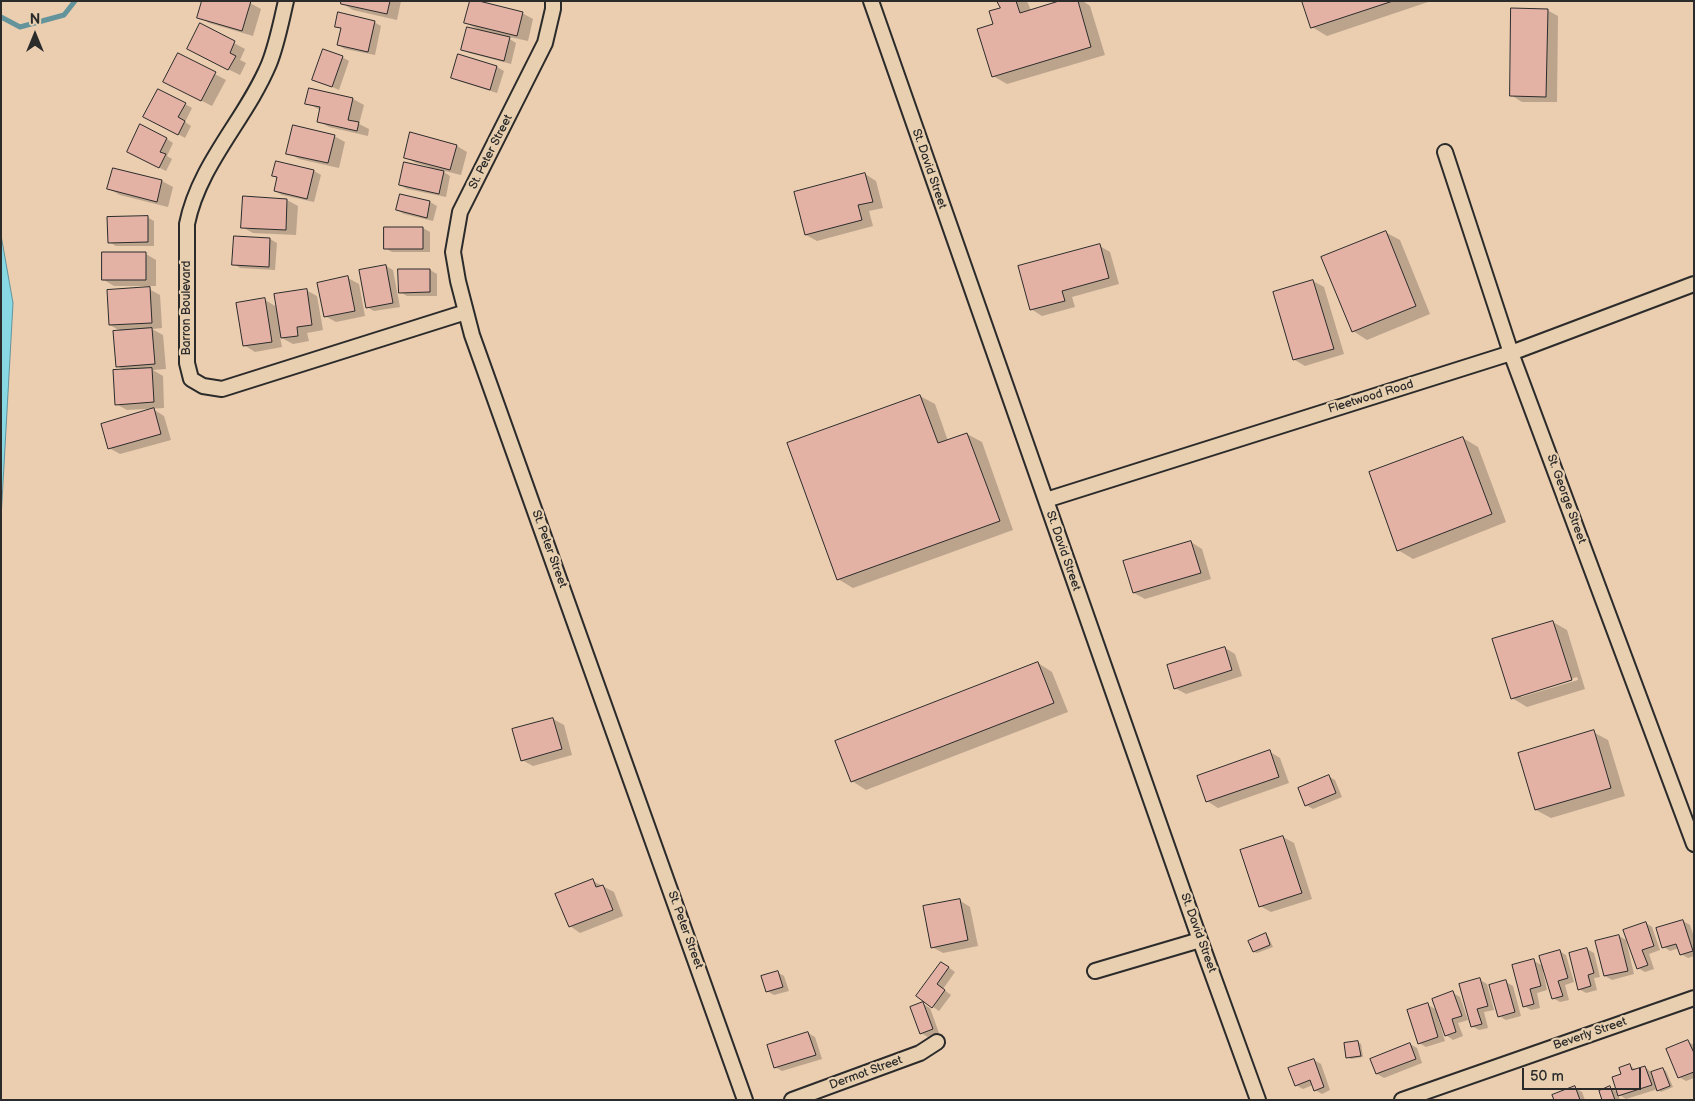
<!DOCTYPE html>
<html>
<head>
<meta charset="utf-8">
<style>
	body { margin:0 }
	#map { position:relative; width:1695px; height:1101px; overflow:hidden; background:#ebcdb0; font-family:"Balsamiq Sans",sans-serif }
	canvas { display:block }
	.frame { position:absolute; inset:0; border:2px solid #2b2b2b; pointer-events:none }
	.north { position:absolute; left:10px; top:10px; width:50px; height:50px; -webkit-text-stroke:4px #e7cfaf; paint-order:stroke; rotate:0deg; font-size:14px; font-weight:700; line-height:20px; text-align:center; color:#2b2b2b }
	.north::after { content:''; display:block; margin:auto; width:18px; height:22px; background:#2b2b2b; clip-path:polygon(50% 0,100% 100%,50% 72%,0 100%) }
	.scale { position:absolute; left:1522px; top:1068px; width:119px; height:22px; box-sizing:border-box; border:2px solid #2b2b2b; border-top:0; padding-left:6px; font-size:15px; line-height:18px; white-space:nowrap; color:#2b2b2b; -webkit-text-stroke:4px #e7cfaf; paint-order:stroke }
</style>
</head>
<body>
<div id="map">
<canvas width="1695" height="1101"></canvas>
<div class="frame"></div>
<div class="north">N</div>
<div class="scale">50 m</div>
</div>
<script>
const ctx = document.querySelector('canvas').getContext('2d');
ctx.lineJoin = 'round';
function paint(path, color) { ctx.fillStyle = color; ctx.fill(path, 'evenodd'); }
function stroke(path, color, width, dash) { ctx.strokeStyle = color; ctx.lineWidth = width; ctx.lineCap = dash ? 'butt' : 'round'; ctx.setLineDash(dash || []); ctx.stroke(path); }
function write(font, color, halo, rows, align = 'center') {
  ctx.font = font + ' "Balsamiq Sans",sans-serif'; ctx.lineWidth = 4.5; ctx.setLineDash([]); ctx.textBaseline = 'middle'; ctx.strokeStyle = halo; ctx.fillStyle = color; for (const [text, x, y, turn = 0] of rows) {
    ctx.save(); ctx.translate(x, y); ctx.rotate((+turn || 0) * Math.PI / 180); ctx.textAlign = isNaN(turn) ? turn : align; if (halo) ctx.strokeText(text, 0, 0); ctx.fillText(text, 0, 0); ctx.restore();
  }
}
const water = new Path2D(`
	M 1,235 L 13,303 L 1,519 Z`);
const shadow = new Path2D(`
	M 342,1 L 401,1 L 397,20 L 353,10 L 342,3 Z
	M 999,1 L 1025,1 L 1028,3 L 1031,11 L 1063,1 L 1083,1 L 1090,6 L 1105,55 L 1007,84 L 993,76 L 995,25 L 1001,9 Z
	M 1303,1 L 1431,1 L 1327,36 L 1312,27 Z
	M 250,3 L 261,9 L 253,36 L 209,23 L 199,17 Z
	M 1547,10 L 1558,16 L 1557,102 L 1522,102 L 1511,95 Z
	M 522,13 L 533,19 L 528,41 L 505,36 L 516,43 L 511,64 L 469,53 L 462,49 L 479,30 L 466,23 Z
	M 374,22 L 381,26 L 375,55 L 345,49 L 338,45 L 342,29 L 336,26 Z
	M 201,25 L 245,49 L 240,60 L 246,63 L 240,75 L 199,55 Z
	M 179,55 L 226,80 L 212,106 L 176,88 Z
	M 459,56 L 497,67 L 504,71 L 497,93 L 459,81 L 452,77 Z
	M 342,57 L 349,61 L 339,90 L 314,79 Z
	M 310,89 L 353,99 L 364,105 L 359,124 L 369,129 L 368,136 L 329,127 L 318,121 L 320,110 L 307,103 Z
	M 185,104 L 192,108 L 185,122 L 191,126 L 185,138 L 152,120 Z
	M 334,136 L 345,142 L 339,168 L 299,159 L 288,153 Z
	M 167,139 L 173,143 L 167,156 L 172,159 L 166,171 L 135,156 Z
	M 457,146 L 467,152 L 461,175 L 441,170 L 450,176 L 446,197 L 407,189 L 400,185 L 430,169 L 430,167 L 416,163 L 405,157 Z
	M 114,169 L 162,181 L 173,187 L 168,207 L 120,195 L 109,189 Z
	M 314,171 L 321,175 L 314,202 L 282,195 L 275,191 L 278,178 L 274,175 Z
	M 865,174 L 876,181 L 883,208 L 869,211 L 873,226 L 817,241 L 806,235 Z
	M 400,195 L 430,202 L 437,206 L 433,221 L 404,214 L 397,210 Z
	M 287,200 L 298,206 L 296,235 L 253,233 L 242,227 Z
	M 147,217 L 154,221 L 154,246 L 116,246 L 109,242 Z
	M 423,228 L 430,232 L 430,252 L 392,252 L 385,248 Z
	M 1385,232 L 1400,240 L 1430,314 L 1367,340 L 1353,331 Z
	M 270,239 L 277,243 L 275,270 L 240,268 L 234,264 Z
	M 1100,246 L 1110,252 L 1119,284 L 1072,297 L 1075,307 L 1042,316 L 1031,309 Z
	M 146,254 L 156,260 L 156,286 L 114,286 L 104,280 Z
	M 386,266 L 393,270 L 400,307 L 374,311 L 367,307 Z
	M 430,270 L 437,274 L 437,296 L 407,296 L 400,292 Z
	M 348,278 L 359,284 L 365,316 L 336,322 L 325,316 Z
	M 1313,281 L 1324,287 L 1344,354 L 1305,366 L 1295,360 Z
	M 149,289 L 160,295 L 162,328 L 152,329 L 163,335 L 166,369 L 153,370 L 163,376 L 164,408 L 127,410 L 116,404 L 125,371 L 117,366 L 122,332 L 110,325 Z
	M 306,290 L 317,296 L 323,330 L 307,333 L 309,341 L 293,344 L 280,337 L 282,347 L 255,352 L 244,345 L 265,300 L 277,307 Z
	M 920,396 L 935,404 L 948,441 L 967,434 L 982,442 L 1013,530 L 853,588 L 838,579 Z
	M 153,409 L 164,416 L 171,440 L 120,454 L 109,448 Z
	M 1463,438 L 1478,447 L 1506,522 L 1413,559 L 1398,550 Z
	M 1191,542 L 1202,549 L 1211,579 L 1145,599 L 1134,593 Z
	M 1553,622 L 1567,630 L 1585,689 L 1527,707 L 1512,698 ZM 1577,677 L 1578,680 L 1521,697 L 1521,695 Z
	M 1225,648 L 1235,654 L 1242,676 L 1186,694 L 1175,688 Z
	M 1038,663 L 1052,672 L 1068,712 L 866,790 L 852,781 Z
	M 553,719 L 564,725 L 572,755 L 533,766 L 522,760 Z
	M 1593,732 L 1608,740 L 1625,796 L 1551,818 L 1536,810 Z
	M 1270,752 L 1280,758 L 1289,783 L 1218,808 L 1207,801 Z
	M 1328,776 L 1335,780 L 1342,797 L 1313,809 L 1306,805 Z
	M 1283,837 L 1294,843 L 1312,899 L 1271,912 L 1260,906 Z
	M 593,881 L 614,892 L 623,916 L 580,933 L 570,926 Z
	M 959,900 L 970,907 L 978,946 L 943,953 L 932,947 Z
	M 1683,921 L 1690,925 L 1694,937 L 1694,956 L 1688,958 L 1681,954 L 1679,948 L 1670,951 L 1664,947 Z
	M 1646,923 L 1652,927 L 1660,950 L 1649,954 L 1654,969 L 1645,972 L 1638,968 Z
	M 1265,935 L 1268,936 L 1273,947 L 1257,953 L 1254,952 Z
	M 1619,936 L 1626,940 L 1634,974 L 1612,980 L 1605,976 Z
	M 1587,949 L 1594,953 L 1600,977 L 1594,978 L 1597,990 L 1586,993 L 1579,989 Z
	M 1559,951 L 1566,955 L 1574,982 L 1565,985 L 1569,1000 L 1560,1002 L 1553,998 L 1545,972 L 1543,972 L 1547,990 L 1537,993 L 1540,1008 L 1531,1010 L 1524,1006 L 1534,961 L 1543,966 Z
	M 948,967 L 955,972 L 943,989 L 951,995 L 939,1011 L 917,996 Z
	M 777,972 L 784,976 L 789,991 L 774,995 L 767,991 Z
	M 1480,980 L 1487,984 L 1494,1010 L 1484,1012 L 1488,1028 L 1479,1030 L 1472,1026 Z
	M 1506,982 L 1513,986 L 1521,1016 L 1506,1020 L 1499,1016 Z
	M 1453,993 L 1460,997 L 1468,1020 L 1458,1023 L 1463,1036 L 1453,1040 L 1446,1035 L 1440,1017 L 1438,1018 L 1445,1041 L 1426,1047 L 1419,1043 L 1428,1005 L 1437,1010 Z
	M 923,1004 L 930,1008 L 939,1033 L 928,1037 L 921,1033 Z
	M 808,1033 L 815,1037 L 822,1059 L 782,1071 L 775,1067 Z
	M 1358,1042 L 1361,1044 L 1363,1057 L 1351,1059 L 1348,1057 Z
	M 1688,1042 L 1694,1045 L 1694,1078 L 1686,1081 L 1679,1077 Z
	M 1410,1044 L 1417,1048 L 1422,1063 L 1384,1078 L 1377,1074 Z
	M 1314,1060 L 1321,1064 L 1330,1090 L 1322,1094 L 1315,1090 L 1313,1085 L 1303,1089 L 1296,1085 Z
	M 1630,1066 L 1637,1070 L 1645,1067 L 1652,1073 L 1663,1069 L 1666,1071 L 1673,1087 L 1661,1092 L 1658,1089 L 1626,1099 L 1618,1094 L 1620,1100 L 1604,1100 L 1610,1088 L 1619,1093 L 1623,1075 Z
	M 1575,1088 L 1582,1092 L 1585,1100 L 1555,1100 Z`);
const stream = new Path2D(`
	M 1,17 L 20,27 L 64,15 L 75,1`);
const building = new Path2D(`
	M 202,1 L 251,1 L 242,31 L 197,18 Z
	M 341,1 L 390,1 L 387,14 L 341,4 Z
	M 470,1 L 479,1 L 523,12 L 517,36 L 464,23 Z
	M 997,1 L 1016,1 L 1020,13 L 1059,1 L 1078,1 L 1091,47 L 992,77 L 977,29 L 993,24 L 989,11 L 1000,8 Z
	M 1302,1 L 1393,1 L 1311,28 Z
	M 1511,8 L 1548,9 L 1546,97 L 1510,96 Z
	M 338,12 L 375,21 L 368,52 L 337,45 L 341,28 L 335,27 Z
	M 200,23 L 235,41 L 230,53 L 236,56 L 228,70 L 187,49 Z
	M 467,27 L 510,37 L 504,61 L 461,50 Z
	M 323,49 L 343,56 L 332,87 L 312,80 Z
	M 178,53 L 216,72 L 201,101 L 163,82 Z
	M 458,54 L 497,66 L 490,90 L 451,78 Z
	M 309,88 L 353,98 L 348,120 L 359,122 L 357,131 L 317,122 L 320,107 L 305,104 Z
	M 158,89 L 186,103 L 178,117 L 185,121 L 178,135 L 143,117 Z
	M 140,124 L 167,138 L 160,152 L 166,154 L 159,168 L 127,152 Z
	M 293,125 L 335,135 L 328,163 L 286,154 Z
	M 410,132 L 457,145 L 450,170 L 404,158 Z
	M 276,161 L 314,170 L 307,199 L 274,191 L 277,177 L 272,176 Z
	M 404,162 L 444,171 L 439,194 L 399,185 Z
	M 113,168 L 162,180 L 157,202 L 107,189 Z
	M 865,173 L 873,202 L 858,205 L 862,220 L 805,235 L 794,192 Z
	M 400,194 L 430,201 L 427,218 L 396,210 Z
	M 243,196 L 287,199 L 286,230 L 241,228 Z
	M 148,216 L 148,242 L 108,243 L 107,217 Z
	M 384,227 L 423,227 L 423,249 L 384,249 Z
	M 1386,231 L 1416,306 L 1352,332 L 1321,257 Z
	M 234,236 L 270,238 L 269,267 L 232,265 Z
	M 1100,244 L 1109,278 L 1062,291 L 1065,301 L 1030,310 L 1018,266 Z
	M 102,252 L 146,252 L 146,280 L 102,280 Z
	M 386,265 L 393,303 L 366,308 L 359,270 Z
	M 398,269 L 430,269 L 430,292 L 399,293 Z
	M 348,276 L 355,311 L 324,317 L 317,283 Z
	M 1313,280 L 1334,349 L 1293,360 L 1273,292 Z
	M 150,287 L 152,323 L 109,325 L 107,290 Z
	M 307,289 L 312,325 L 297,327 L 298,336 L 281,338 L 274,294 Z
	M 265,298 L 272,342 L 243,346 L 236,303 Z
	M 152,328 L 155,364 L 116,367 L 113,331 Z
	M 152,368 L 154,402 L 115,405 L 113,370 Z
	M 920,395 L 938,443 L 967,433 L 1000,521 L 837,580 L 787,443 Z
	M 154,408 L 161,434 L 108,449 L 101,424 Z
	M 1463,437 L 1492,514 L 1397,551 L 1369,472 Z
	M 1191,541 L 1201,573 L 1133,593 L 1123,561 Z
	M 1553,621 L 1572,680 L 1511,699 L 1492,639 Z
	M 1225,647 L 1232,670 L 1174,689 L 1167,665 Z
	M 1038,662 L 1054,703 L 851,782 L 835,741 Z
	M 553,718 L 562,749 L 521,761 L 512,729 Z
	M 1594,730 L 1611,788 L 1535,810 L 1518,753 Z
	M 1270,750 L 1279,777 L 1206,802 L 1197,776 Z
	M 1329,775 L 1336,793 L 1305,806 L 1298,788 Z
	M 1283,836 L 1302,893 L 1259,907 L 1240,850 Z
	M 593,879 L 596,887 L 603,885 L 613,910 L 569,927 L 555,894 Z
	M 960,899 L 968,940 L 931,948 L 923,906 Z
	M 1683,920 L 1693,951 L 1680,955 L 1676,944 L 1662,948 L 1656,928 Z
	M 1646,922 L 1654,946 L 1642,950 L 1648,965 L 1637,969 L 1623,930 Z
	M 1266,933 L 1270,945 L 1253,952 L 1248,941 Z
	M 1619,935 L 1628,971 L 1604,976 L 1595,941 Z
	M 1587,948 L 1594,973 L 1588,975 L 1591,986 L 1578,990 L 1569,953 Z
	M 1560,950 L 1568,978 L 1558,981 L 1563,996 L 1552,999 L 1539,956 Z
	M 1534,959 L 1541,986 L 1530,989 L 1534,1004 L 1523,1007 L 1512,965 Z
	M 941,962 L 949,967 L 937,984 L 945,990 L 932,1008 L 916,996 Z
	M 778,971 L 783,987 L 766,992 L 761,976 Z
	M 1480,978 L 1488,1006 L 1477,1009 L 1482,1024 L 1471,1027 L 1459,984 Z
	M 1506,980 L 1515,1012 L 1498,1017 L 1489,985 Z
	M 1453,991 L 1462,1016 L 1452,1019 L 1456,1032 L 1445,1036 L 1432,999 Z
	M 923,1002 L 933,1029 L 920,1034 L 910,1007 Z
	M 1428,1003 L 1438,1037 L 1418,1044 L 1407,1010 Z
	M 808,1032 L 816,1055 L 774,1068 L 767,1045 Z
	M 1688,1040 L 1694,1053 L 1694,1072 L 1678,1078 L 1666,1049 Z
	M 1358,1041 L 1361,1056 L 1346,1058 L 1344,1043 Z
	M 1410,1043 L 1416,1059 L 1376,1074 L 1370,1059 Z
	M 1314,1059 L 1324,1087 L 1314,1091 L 1310,1080 L 1295,1086 L 1288,1068 Z
	M 1630,1064 L 1632,1070 L 1645,1066 L 1652,1085 L 1618,1096 L 1612,1077 L 1621,1074 L 1619,1068 Z
	M 1663,1068 L 1670,1086 L 1657,1091 L 1651,1072 Z
	M 1575,1086 L 1580,1100 L 1554,1100 L 1552,1095 Z
	M 1610,1086 L 1615,1100 L 1602,1100 L 1599,1091 Z`);
const minor = new Path2D(`
	M 286,1 C 281,22 277,44 269,64 C 246,119 199,164 187,224 L 187,363 L 191,379 L 203,386 L 222,389 L 466,312
	M 553,1 L 553,9 L 545,43 L 460,212 L 453,252 L 458,281 L 472,335 L 745,1100
	M 871,1 L 1200,940 L 1258,1100
	M 1445,152 L 1511,353 L 1694,844
	M 1046,500 L 1511,353 L 1694,284
	M 1095,971 L 1200,940
	M 792,1100 L 920,1053 L 937,1042
	M 1402,1100 L 1694,998`);
const streetNames = [
	["St. Peter Street",491,152,-63],
	["St. David Street",929,169,71],
	["Barron Boulevard",187,308,-90],
	["Fleetwood Road",1371,397,-17],
	["St. George Street",1566,499,70],
	["St. Peter Street",549,549,70],
	["St. David Street",1063,551,71],
	["St. Peter Street",685,930,70],
	["St. David Street",1198,933,70],
	["Beverly Street",1590,1034,-19],
	["Dermot Street",866,1073,-20]
];
paint(water, '#89d9e5');
stroke(water, '#63939b', 1);
paint(shadow, '#0003');
stroke(stream, '#63939b', 5);
paint(building, '#e4b1a5');
stroke(building, '#2b2b2b', 1);
stroke(minor, '#2b2b2b', 18);
stroke(minor, '#e7cfaf', 14);
write('12px', '#2b2b2b', '#e7cfaf', streetNames);
</script>
</body>
</html>
